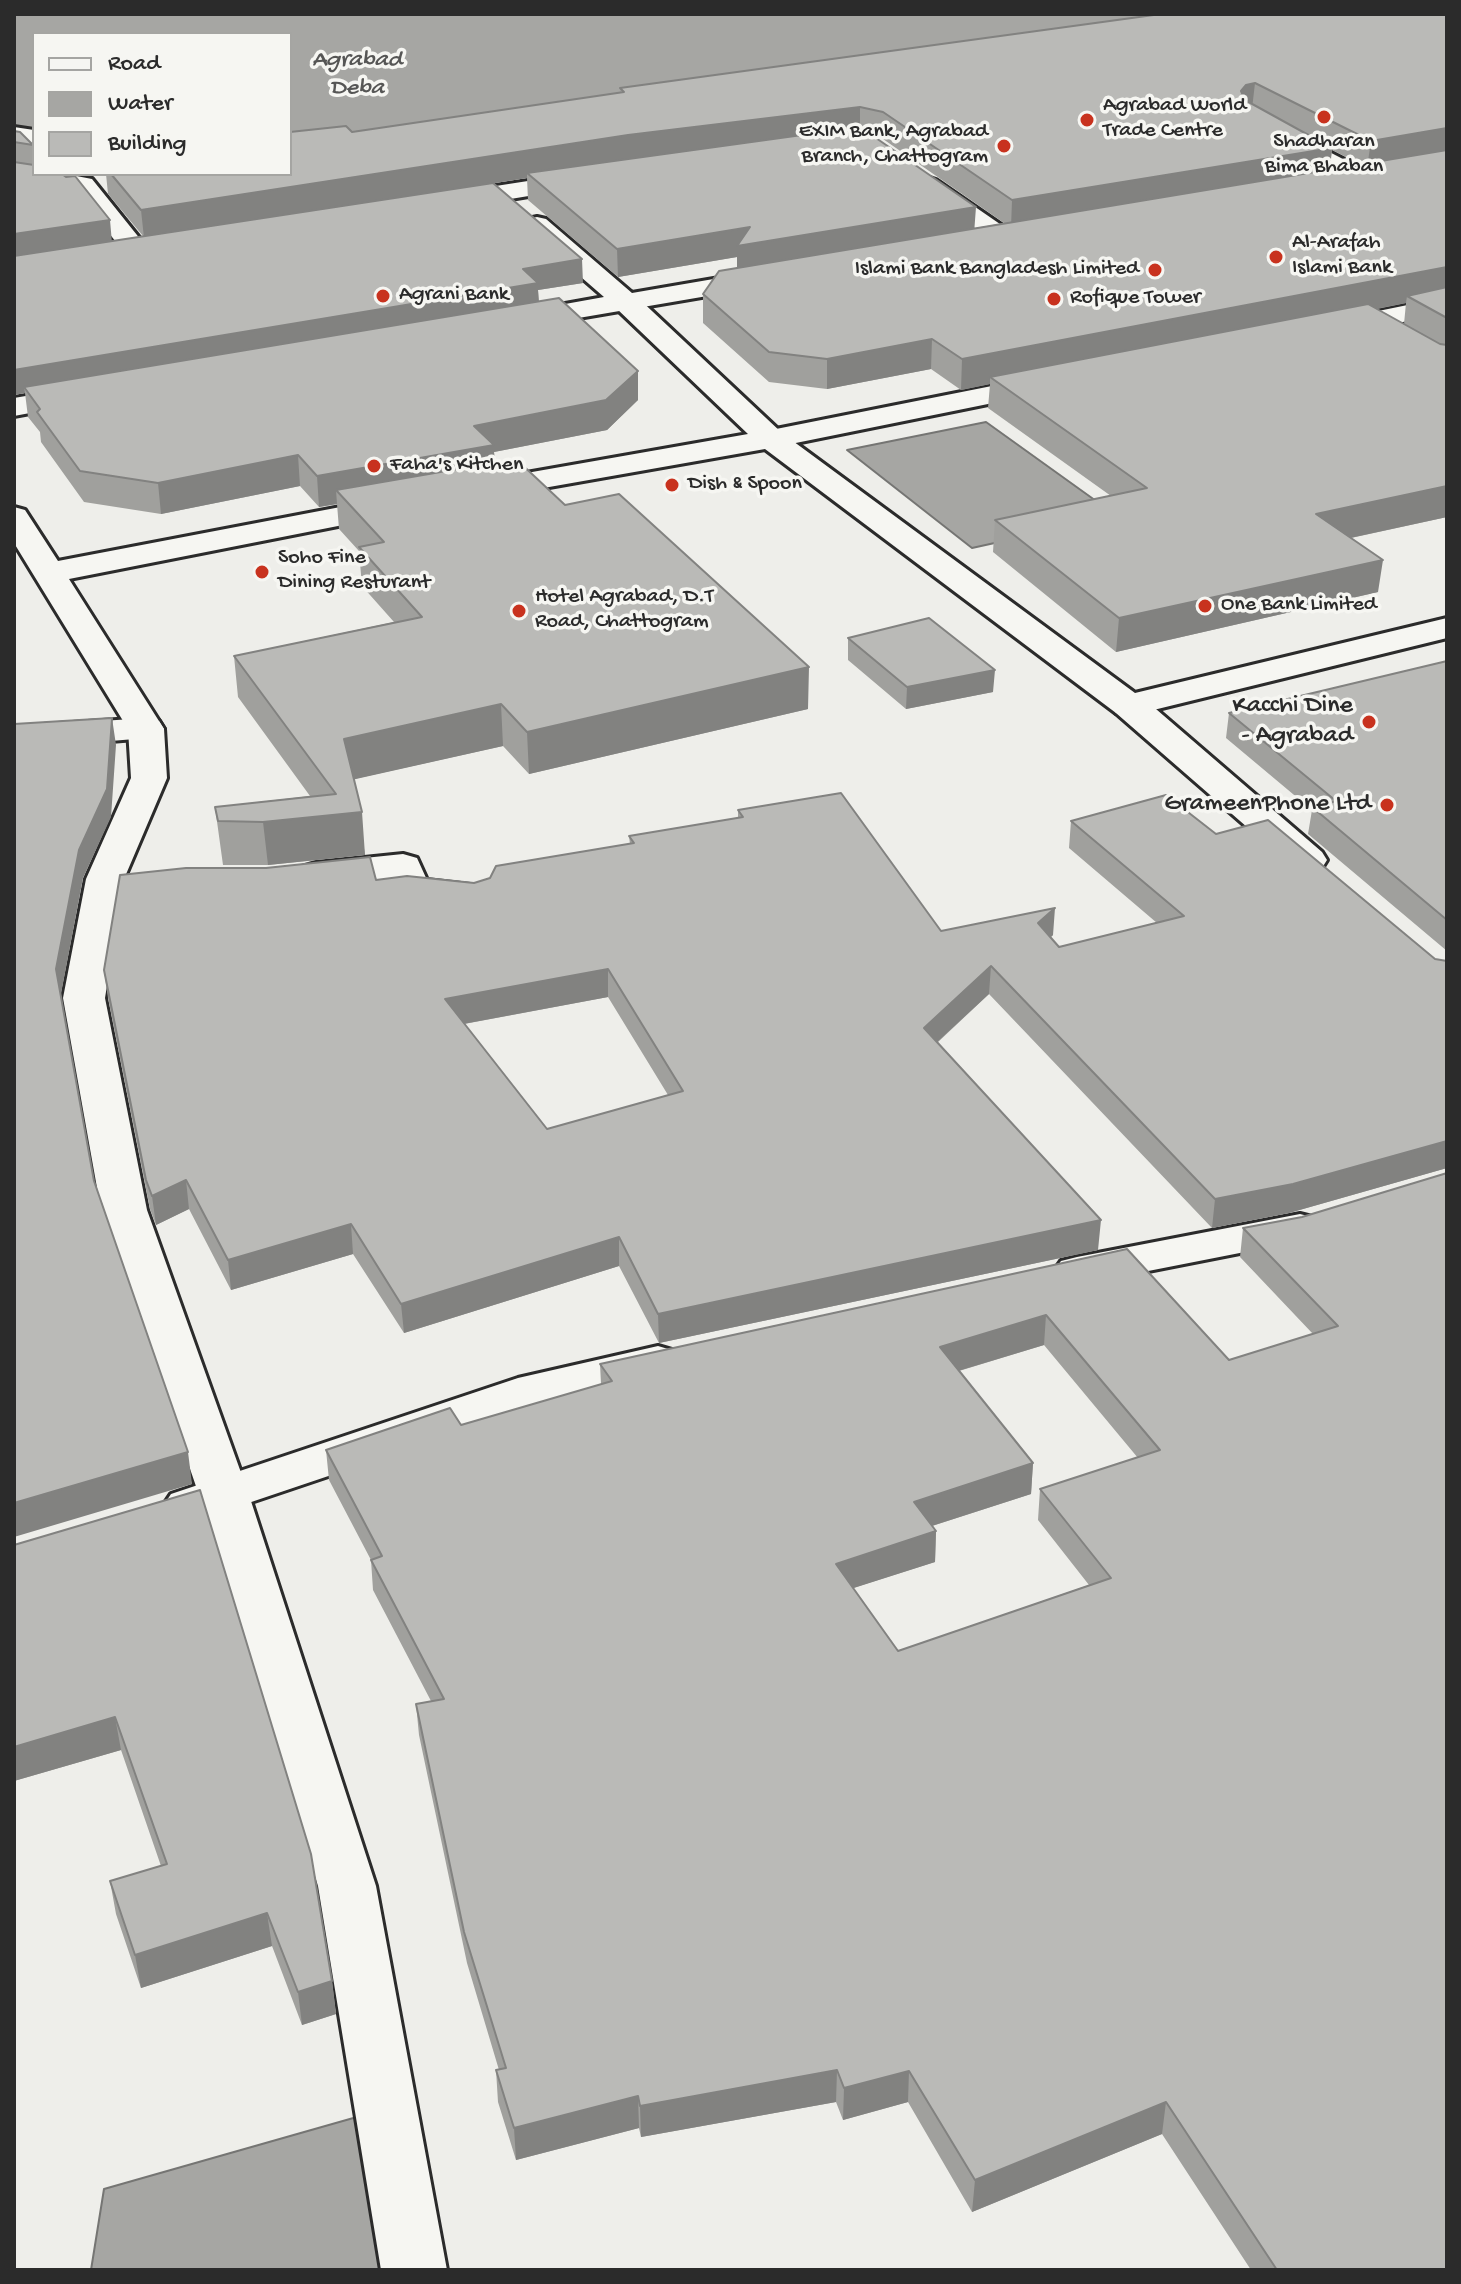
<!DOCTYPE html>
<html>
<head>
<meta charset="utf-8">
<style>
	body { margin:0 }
	#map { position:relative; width:1461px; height:2284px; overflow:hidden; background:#eeeeea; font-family:"Gochi Hand",sans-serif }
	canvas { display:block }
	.frame { position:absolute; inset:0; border:16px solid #2b2b2b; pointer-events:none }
	.legend { position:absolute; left:32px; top:32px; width:260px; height:144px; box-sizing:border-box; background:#f6f6f2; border:2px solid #a5a5a2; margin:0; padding:10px 14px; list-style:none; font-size:24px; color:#2b2b2b }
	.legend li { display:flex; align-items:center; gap:16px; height:40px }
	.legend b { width:40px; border:2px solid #a5a5a2 }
</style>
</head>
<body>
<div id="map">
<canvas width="1461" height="2284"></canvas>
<div class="frame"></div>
<ul class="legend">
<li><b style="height:10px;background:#f6f6f2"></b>Road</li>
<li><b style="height:22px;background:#a6a6a3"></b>Water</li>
<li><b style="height:22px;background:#babab7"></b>Building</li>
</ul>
</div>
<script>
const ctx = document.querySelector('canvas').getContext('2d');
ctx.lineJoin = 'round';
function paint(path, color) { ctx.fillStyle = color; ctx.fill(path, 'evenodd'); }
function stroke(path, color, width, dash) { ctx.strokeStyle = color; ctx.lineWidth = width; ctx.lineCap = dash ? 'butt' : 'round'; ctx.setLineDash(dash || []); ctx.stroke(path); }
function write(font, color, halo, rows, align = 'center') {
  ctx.font = font + ' "Gochi Hand",sans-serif'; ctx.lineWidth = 7; ctx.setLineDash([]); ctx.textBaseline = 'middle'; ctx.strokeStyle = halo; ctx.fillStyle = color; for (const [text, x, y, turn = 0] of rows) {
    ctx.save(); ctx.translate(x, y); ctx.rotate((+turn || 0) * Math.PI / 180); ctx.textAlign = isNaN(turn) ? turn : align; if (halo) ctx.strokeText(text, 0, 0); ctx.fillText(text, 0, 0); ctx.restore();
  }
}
const water = new Path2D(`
	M 14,14 L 1218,14 L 290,145 L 290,34 L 34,34 L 34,133 L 14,130 Z
	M 986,422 L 1117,516 L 972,548 L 847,450 Z
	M 399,2105 L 404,2270 L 91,2270 L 104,2189 Z`);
const street = new Path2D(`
	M 1277,125 L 1372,174 L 1376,179 L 1372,184 L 1354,184 L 1268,137 L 1265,132 L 1268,127 Z
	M 14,127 L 34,130 L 34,144 L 14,141 Z
	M 14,166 L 34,169 L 34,174 L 66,174 L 92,179 L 149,250 L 145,256 L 127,256 L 75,190 L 14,182 Z
	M 586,172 L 595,175 L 599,180 L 595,185 L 444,210 L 435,207 L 431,202 L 435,197 L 444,194 Z
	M 927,177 L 936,180 L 1013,233 L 1017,239 L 1013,245 L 995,245 L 918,190 L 914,185 L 918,180 Z
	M 537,217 L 546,219 L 632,293 L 766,270 L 776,272 L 780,278 L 776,284 L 766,286 L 514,329 L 504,327 L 500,321 L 504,315 L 604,297 L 528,231 L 524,225 L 528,219 Z
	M 1447,297 L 1447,313 L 1334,336 L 1324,334 L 1320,328 L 1324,322 L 1334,320 Z
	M 1047,375 L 1057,378 L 1062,384 L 1057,390 L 771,448 L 760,445 L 756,439 L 760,433 L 771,430 Z
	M 84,386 L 94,389 L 99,395 L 94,401 L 14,416 L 14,398 Z
	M 1129,694 L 1142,697 L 1322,852 L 1327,860 L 1322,868 L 1308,872 L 1294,868 L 1116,713 L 1111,705 L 1116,697 Z
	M 146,718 L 159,721 L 164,729 L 159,737 L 14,749 L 14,727 Z
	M 403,854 L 417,858 L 427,880 L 470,885 L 476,893 L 470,901 C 447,907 421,905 398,899 L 388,879 L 316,887 L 302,883 L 297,875 L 302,867 L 316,863 Z
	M 1300,1214 L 1316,1218 L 1323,1228 L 1316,1238 L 1077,1285 L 1061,1281 L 1054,1271 L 1061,1261 L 1077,1257 Z
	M 658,1346 L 675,1351 L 682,1362 L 675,1373 L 545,1403 L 189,1523 L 171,1518 L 163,1506 L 171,1494 L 518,1378 Z`);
const secondary = new Path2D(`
	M 626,294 L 636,296 L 782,433 L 1135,693 L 1447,618 L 1447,638 L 1129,716 L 1116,713 L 765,449 L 481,499 L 470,497 L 465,490 L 470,483 L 481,481 L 748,434 L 616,308 L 612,302 L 616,296 Z
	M 398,496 L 409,498 L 414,505 L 409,512 L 69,579 L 164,729 L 167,778 L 124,879 L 105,998 L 147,1210 L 249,1495 L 376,1886 L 447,2270 L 381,2270 L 318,1886 L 199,1495 L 101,1210 L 63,998 L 86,879 L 131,778 L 128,729 L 14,543 L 14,507 L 25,510 L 58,561 Z`);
const wall = new Path2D(`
	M 1447,14 L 1447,517 L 1351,538 L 1378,592 L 1116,652 L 993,552 L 995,520 L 1111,496 L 988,408 L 990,384 L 961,390 L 931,369 L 827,389 L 769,382 L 703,323 L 703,294 L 737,268 L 737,257 L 618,277 L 528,200 L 527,178 L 494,183 L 583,283 L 538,290 L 539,301 L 638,400 L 607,430 L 494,452 L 495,462 L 565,505 L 808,709 L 529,774 L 503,746 L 354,779 L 365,855 L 268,865 L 223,865 L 215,807 L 310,796 L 238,697 L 234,656 L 394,622 L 362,586 L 359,551 L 339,529 L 337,504 L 319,507 L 300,486 L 161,514 L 84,502 L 41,442 L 40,432 L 28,417 L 25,393 L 14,395 L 14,131 L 33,145 L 34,174 L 112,241 L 143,236 L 108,194 L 106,174 L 352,132 L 620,93 L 620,88 ZM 874,136 L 883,139 L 1004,223 L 975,228 ZM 1332,150 L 1360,164 L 1330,169 ZM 1406,303 L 1404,324 L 1377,309 Z
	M 848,638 L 993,692 L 906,709 L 848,660 Z
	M 1447,661 L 1447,951 L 1308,834 L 1312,810 L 1226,738 L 1229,713 Z
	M 738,810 L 941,931 L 1053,935 L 1051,937 L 1059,947 L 1157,923 L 1069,848 L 1071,821 L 1216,834 L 1435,959 L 1447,961 L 1447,1168 L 1289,1213 L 1212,1228 L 989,994 L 937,1043 L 1098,1250 L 659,1343 L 619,1266 L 404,1333 L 353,1254 L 231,1290 L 189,1209 L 156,1225 L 150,1209 L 108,998 L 104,970 L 376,880 L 474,883 L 630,844 L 629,836 L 738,818 ZM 608,997 L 668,1095 L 547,1129 L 464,1024 Z
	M 1447,1173 L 1447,2270 L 1251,2270 L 1162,2134 L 972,2212 L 908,2102 L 843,2120 L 836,2102 L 641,2137 L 639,2128 L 516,2160 L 498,2102 L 496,2070 L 499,2070 L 467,1963 L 419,1735 L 416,1704 L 431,1701 L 373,1590 L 371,1560 L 329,1480 L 326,1450 L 461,1425 L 601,1384 L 600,1364 L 1127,1249 L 1229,1360 L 1313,1334 L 1240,1257 L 1243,1228 L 1302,1217 ZM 1044,1345 L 1138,1458 L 1040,1489 L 1038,1520 L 1089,1585 L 898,1651 L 853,1588 L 935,1562 L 936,1531 L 932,1526 L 1031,1494 L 1033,1463 L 959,1371 Z
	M 14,1545 L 332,1981 L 336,2014 L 302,2025 L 272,1946 L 141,1988 L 116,1914 L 110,1881 L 161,1866 L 121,1750 L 14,1781 Z`);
const shadedWall = new Path2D(`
	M 1255,83 L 1252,109 L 1243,111 L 1241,91 L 1246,85 Z
	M 860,107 L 860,133 L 527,173 L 527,178 L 144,238 L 141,210 L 628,135 Z
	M 1447,128 L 1447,150 L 1367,168 L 1371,141 Z
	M 1332,148 L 1329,174 L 1011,228 L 1012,200 Z
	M 976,207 L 974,234 L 737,274 L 737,257 L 618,277 L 617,249 L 750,227 Z
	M 110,220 L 112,243 L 14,258 L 14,234 Z
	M 582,259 L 583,283 L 538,290 L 539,307 L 24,387 L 25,393 L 14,395 L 14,370 L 523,269 Z
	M 1447,267 L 1447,295 L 1407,296 L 1406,303 L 997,383 L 990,377 L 990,384 L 961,390 L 962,359 Z
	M 932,339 L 931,369 L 827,389 L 827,359 Z
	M 638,371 L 638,400 L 607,430 L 494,452 L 496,476 L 336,490 L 337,504 L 319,507 L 317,476 Z
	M 298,455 L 300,486 L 161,514 L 158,483 Z
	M 1447,486 L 1447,517 L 1313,546 L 1316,514 Z
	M 1383,560 L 1378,592 L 1116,652 L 1119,618 Z
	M 809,667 L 808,709 L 529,774 L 527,732 Z
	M 995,670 L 993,692 L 906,709 L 907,687 Z
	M 501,704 L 503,746 L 347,781 L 344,739 Z
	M 112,718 L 116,745 L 111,817 L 83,878 L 60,999 L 56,969 L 79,850 Z
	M 362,812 L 365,855 L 268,865 L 263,822 Z
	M 1055,908 L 1053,935 L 1036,950 L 1038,923 Z
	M 991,966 L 989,994 L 922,1056 L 924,1028 Z
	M 608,969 L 608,997 L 447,1027 L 445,999 Z
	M 1447,1141 L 1447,1168 L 1289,1213 L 1212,1228 L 1215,1199 Z
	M 186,1180 L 189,1209 L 156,1225 L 152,1196 Z
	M 1101,1220 L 1098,1250 L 659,1343 L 658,1314 Z
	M 351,1224 L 353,1254 L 231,1290 L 228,1260 Z
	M 619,1237 L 619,1266 L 404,1333 L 401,1304 Z
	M 1046,1315 L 1044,1345 L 938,1377 L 940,1347 Z
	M 188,1452 L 192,1484 L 14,1537 L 14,1503 Z
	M 1033,1463 L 1031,1494 L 913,1532 L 914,1502 Z
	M 936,1531 L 935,1562 L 835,1594 L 836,1564 Z
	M 115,1717 L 121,1750 L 14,1781 L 14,1747 Z
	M 267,1913 L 272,1946 L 141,1988 L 135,1955 Z
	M 332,1981 L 336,2014 L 302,2025 L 298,1992 Z
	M 837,2070 L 836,2102 L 641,2137 L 640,2106 Z
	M 909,2071 L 908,2102 L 843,2120 L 844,2088 Z
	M 638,2096 L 639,2128 L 516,2160 L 514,2128 Z
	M 1166,2102 L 1162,2134 L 972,2212 L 975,2180 Z`);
const building = new Path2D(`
	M 1161,14 L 1447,14 L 1447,128 L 1371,141 L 1255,83 L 1246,85 L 1241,91 L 1245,100 L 1332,148 L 1012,200 L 883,112 L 860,107 L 628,135 L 141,210 L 111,174 L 290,174 L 290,132 L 346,126 L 352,132 L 624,92 L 620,88 Z
	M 860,127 L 976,207 L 737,246 L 750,227 L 617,249 L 527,173 Z
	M 14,131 L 20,132 L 33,145 L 14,142 Z
	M 1447,150 L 1447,267 L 962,359 L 932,339 L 827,359 L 769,352 L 703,294 L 719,271 Z
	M 14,162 L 34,165 L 34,174 L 62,174 L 66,177 L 75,176 L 110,220 L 14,234 Z
	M 493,183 L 582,259 L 523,269 L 538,283 L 14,370 L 14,256 Z
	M 1447,287 L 1447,318 L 1407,296 Z
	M 559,298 L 638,371 L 606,400 L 474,426 L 494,445 L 317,476 L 298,455 L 158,483 L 80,471 L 37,412 L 40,409 L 24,387 Z
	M 1368,304 L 1440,344 L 1447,345 L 1447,486 L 1316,514 L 1383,560 L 1119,618 L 995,520 L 1147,488 L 990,377 Z
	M 516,459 L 565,505 L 619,494 L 809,667 L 527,732 L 501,704 L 344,739 L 362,812 L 263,822 L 218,821 L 215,807 L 336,794 L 234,656 L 422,617 L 359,547 L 384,542 L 336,490 Z
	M 929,618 L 995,670 L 907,687 L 848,638 Z
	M 1447,661 L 1447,920 L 1312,807 L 1336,801 L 1229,713 Z
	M 112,718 L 107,789 L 79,850 L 56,969 L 94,1181 L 188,1452 L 14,1503 L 14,724 Z
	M 841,793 L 941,931 L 1055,908 L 1038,923 L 1059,947 L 1184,916 L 1071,821 L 1166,795 L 1216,834 L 1268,820 L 1435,959 L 1447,961 L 1447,1141 L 1293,1184 L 1215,1199 L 991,966 L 924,1028 L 1101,1220 L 658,1314 L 619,1237 L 401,1304 L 351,1224 L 228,1260 L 186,1180 L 152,1196 L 146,1180 L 104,970 L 120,875 L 186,868 L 266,868 L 370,857 L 376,880 L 407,876 L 474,883 L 490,878 L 496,866 L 634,843 L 629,836 L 743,817 L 738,810 ZM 608,969 L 683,1091 L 547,1129 L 445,999 Z
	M 1447,1173 L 1447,2270 L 1277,2270 L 1166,2102 L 975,2180 L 909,2071 L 844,2088 L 837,2070 L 640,2106 L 638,2096 L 514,2128 L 496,2070 L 506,2068 L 464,1932 L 416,1704 L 444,1699 L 371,1560 L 382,1556 L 326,1450 L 450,1408 L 461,1425 L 612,1381 L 600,1364 L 1127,1249 L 1229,1360 L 1338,1326 L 1243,1228 L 1302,1217 ZM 1046,1315 L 1160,1450 L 1040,1489 L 1111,1578 L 898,1651 L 836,1564 L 936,1531 L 914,1502 L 1033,1463 L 940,1347 Z
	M 200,1490 L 311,1854 L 332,1981 L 298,1992 L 267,1913 L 135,1955 L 110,1881 L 167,1864 L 115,1717 L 14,1747 L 14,1545 Z`);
const markers = [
	[1324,117,8,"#c8321e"],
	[1087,120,8,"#c8321e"],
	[1004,146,8,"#c8321e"],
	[1276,257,8,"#c8321e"],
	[1155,270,8,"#c8321e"],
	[383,296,8,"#c8321e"],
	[1054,299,8,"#c8321e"],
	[374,466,8,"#c8321e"],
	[672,485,8,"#c8321e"],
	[262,572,8,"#c8321e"],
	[1205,606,8,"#c8321e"],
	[519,611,8,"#c8321e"],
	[1369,722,8,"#c8321e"],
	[1387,805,8,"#c8321e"]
];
const farPoinames = [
	["Agrabad World",1103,107],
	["Trade Centre",1103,132],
	["EXIM Bank, Agrabad",988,133,"right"],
	["Branch, Chattogram",988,158,"right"],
	["Shadharan",1324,143,"center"],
	["Bima Bhaban",1324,168,"center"],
	["Al-Arafah",1292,244],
	["Islami Bank",1292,269],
	["Islami Bank Bangladesh Limited",1139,270,"right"],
	["Agrani Bank",399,296],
	["Rofique Tower",1070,299],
	["Faha's Kitchen",390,466],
	["Dish & Spoon",688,485],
	["Soho Fine",278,559],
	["Dining Resturant",278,584],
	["Hotel Agrabad, D.T",535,598],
	["Road, Chattogram",535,623],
	["One Bank Limited",1221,606]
];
const farWaternames = [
	["Agrabad",357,61],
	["Deba",357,89]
];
const poiNames = [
	["Kacchi Dine",1353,707],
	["- Agrabad",1353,737],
	["GrameenPhone Ltd",1371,805]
];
paint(water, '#a6a6a3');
stroke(water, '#757573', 2);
stroke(street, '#2b2b2b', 6);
stroke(secondary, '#2b2b2b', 6);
paint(street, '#f6f6f2');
paint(secondary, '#f6f6f2');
paint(wall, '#a0a09d');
paint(shadedWall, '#828280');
paint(building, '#babab7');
stroke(building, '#828280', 2);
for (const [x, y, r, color] of markers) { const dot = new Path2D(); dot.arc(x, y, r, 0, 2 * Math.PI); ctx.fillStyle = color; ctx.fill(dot); stroke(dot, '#f6f6f2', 3); }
write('22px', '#2b2b2b', '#f6f6f2', farPoinames, 'left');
write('italic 24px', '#565655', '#f6f6f2', farWaternames);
write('26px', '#2b2b2b', '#f6f6f2', poiNames, 'right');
</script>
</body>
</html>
